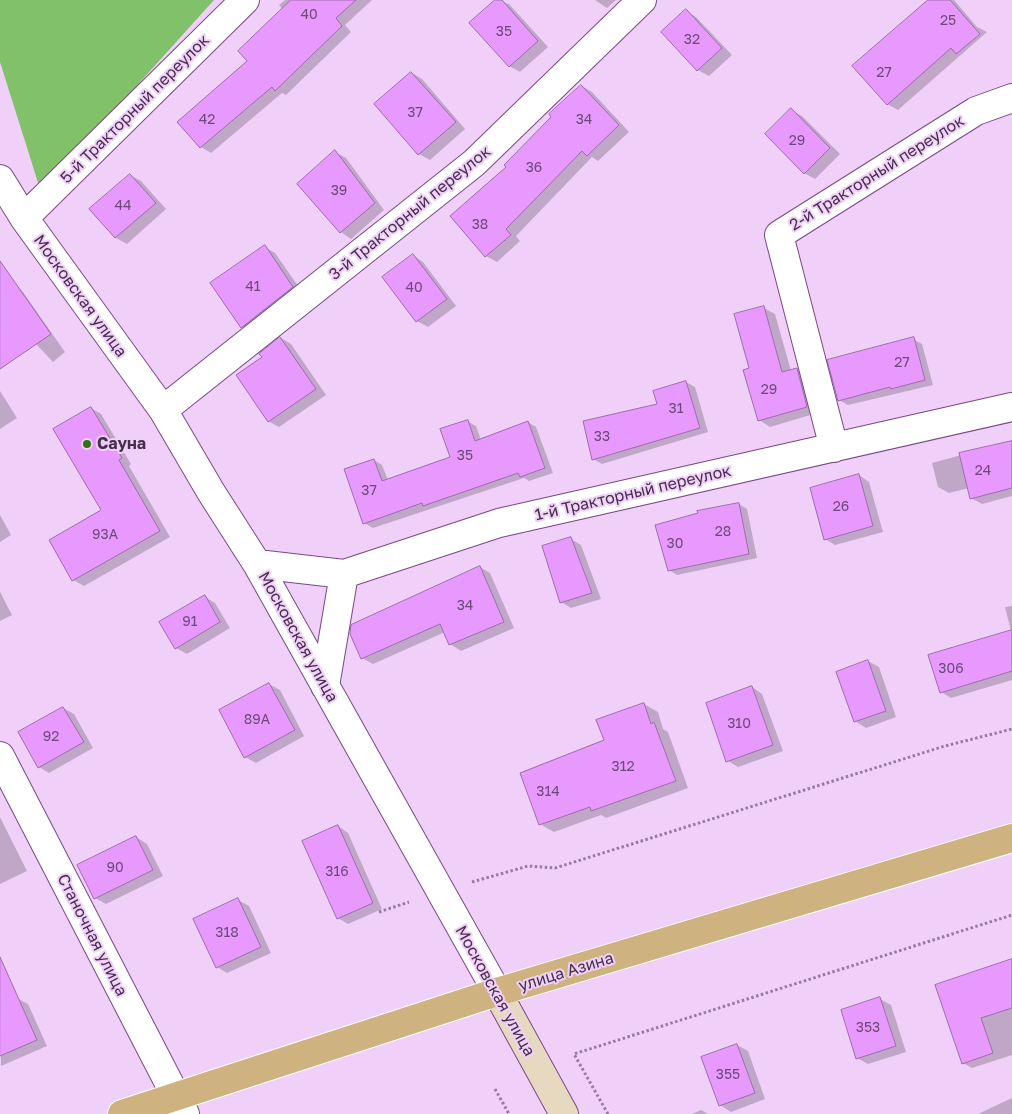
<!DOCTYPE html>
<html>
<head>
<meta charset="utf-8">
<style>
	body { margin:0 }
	canvas { display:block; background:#f0d0f9 }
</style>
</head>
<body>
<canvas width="1012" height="1114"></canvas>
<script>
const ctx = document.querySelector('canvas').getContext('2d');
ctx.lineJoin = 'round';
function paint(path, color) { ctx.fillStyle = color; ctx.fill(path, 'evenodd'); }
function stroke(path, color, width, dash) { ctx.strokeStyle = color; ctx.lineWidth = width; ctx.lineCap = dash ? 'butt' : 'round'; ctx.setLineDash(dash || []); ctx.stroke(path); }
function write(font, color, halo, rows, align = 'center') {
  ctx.font = font + ' "Golos Text",sans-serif'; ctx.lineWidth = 4; ctx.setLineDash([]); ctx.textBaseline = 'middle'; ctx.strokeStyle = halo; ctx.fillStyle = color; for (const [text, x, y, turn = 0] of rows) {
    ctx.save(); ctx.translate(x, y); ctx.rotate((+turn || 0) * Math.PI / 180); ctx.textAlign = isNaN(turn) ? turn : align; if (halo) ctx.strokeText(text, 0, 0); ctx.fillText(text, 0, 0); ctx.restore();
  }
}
const green = new Path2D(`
	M 0,0 L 214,0 L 41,192 L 0,62 Z`);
const shadow = new Path2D(`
	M 285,0 L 372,0 L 345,25 L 351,32 L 286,95 L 282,93 L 211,153 L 201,147 L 179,122 L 249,61 L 283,10 L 279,5 Z
	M 497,0 L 509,4 L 548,47 L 520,72 L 509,66 Z
	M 595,0 L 616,0 L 607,8 Z
	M 928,0 L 954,0 L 977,27 L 987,32 L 898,110 L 887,104 L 854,66 Z
	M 686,11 L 696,17 L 732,55 L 709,76 L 698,70 L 663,32 Z
	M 412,73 L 422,79 L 465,129 L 430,160 L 419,154 L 376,104 Z
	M 582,86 L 592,92 L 629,132 L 598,161 L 592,157 L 516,236 L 520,241 L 497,262 L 486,256 L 507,167 Z
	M 791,110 L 802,116 L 840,154 L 815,179 L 804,173 Z
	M 335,152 L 346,158 L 384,210 L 351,239 L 341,232 Z
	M 130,175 L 141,181 L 166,209 L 127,244 L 116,238 L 91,209 Z
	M 265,247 L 275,253 L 303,293 L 253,333 L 242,327 Z
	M 413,255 L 423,262 L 456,306 L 428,327 L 417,321 L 384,277 Z
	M 0,268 L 23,292 L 65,352 L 53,362 L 0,306 Z
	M 764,308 L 775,314 L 791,371 L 797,369 L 808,375 L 817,413 L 770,427 L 759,420 L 750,369 Z
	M 281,338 L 291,344 L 326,395 L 279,427 L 268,421 L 264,358 Z
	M 913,339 L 922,344 L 933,385 L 848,405 L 839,400 Z
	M 686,382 L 695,387 L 708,432 L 602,464 L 593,459 Z
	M 0,391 L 17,418 L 0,429 Z
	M 91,408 L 101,414 L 131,464 L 129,466 L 170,537 L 84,586 L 73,580 L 103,511 Z
	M 467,421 L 476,426 L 481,440 L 528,422 L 536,427 L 553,473 L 529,481 L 524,478 L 373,528 L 364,523 L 374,460 L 382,465 L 388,480 L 452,458 Z
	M 1012,441 L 1012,496 L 982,504 L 971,498 L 969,488 L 949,493 L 938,487 L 932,463 Z
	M 859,475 L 869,482 L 883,532 L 835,545 L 825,539 Z
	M 739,504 L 747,509 L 757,558 L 677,575 L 669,570 Z
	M 0,515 L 11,535 L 0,542 Z
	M 571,539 L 581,545 L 601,599 L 571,608 L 561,602 Z
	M 480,567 L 490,573 L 514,628 L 461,651 L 450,644 L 445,632 L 373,664 L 362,658 Z
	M 0,592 L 12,615 L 0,621 Z
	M 205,597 L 215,603 L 230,628 L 187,654 L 176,648 Z
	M 1012,606 L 1012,680 L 951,698 L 941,692 L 1011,631 L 1005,607 Z
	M 868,661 L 879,667 L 896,717 L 866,728 L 855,721 Z
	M 269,684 L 280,690 L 304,736 L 256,763 L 245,757 Z
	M 752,687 L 762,694 L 783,751 L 738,767 L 728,761 Z
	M 644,704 L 658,712 L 663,729 L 668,732 L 688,788 L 606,818 L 601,815 L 554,832 L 540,824 L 606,741 Z
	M 63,708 L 74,714 L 93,748 L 49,773 L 39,767 Z
	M 0,817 L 27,871 L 0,884 Z
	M 338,826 L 348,833 L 382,909 L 348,924 L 338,918 Z
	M 136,837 L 147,844 L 163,876 L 106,904 L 95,898 Z
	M 238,900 L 249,906 L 271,953 L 227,973 L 217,967 Z
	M 1012,961 L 1012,1055 L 972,1068 L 963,1063 L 937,986 Z
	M 17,998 L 28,1004 L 47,1046 L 1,1066 L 0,1006 Z
	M 880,999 L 891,1005 L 906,1052 L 868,1064 L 857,1058 Z
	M 737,1045 L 748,1051 L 765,1099 L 731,1112 L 720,1105 Z
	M 1012,1098 L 1012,1114 L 978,1114 Z
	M 701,1110 L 708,1114 L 692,1114 Z`);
const building = new Path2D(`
	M 291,0 L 356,0 L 336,18 L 342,26 L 275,91 L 272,87 L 200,148 L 177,122 L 247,61 L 238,51 Z
	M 495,0 L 502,0 L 538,41 L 509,67 L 469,23 Z
	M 928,0 L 950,0 L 980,34 L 956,54 L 951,48 L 887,105 L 852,66 Z
	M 686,9 L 722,48 L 697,71 L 661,32 Z
	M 411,72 L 456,122 L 418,155 L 374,104 Z
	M 581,85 L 619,125 L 587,156 L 582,151 L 506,229 L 511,235 L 485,257 L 450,216 L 506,167 L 504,165 L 551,117 L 549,114 Z
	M 791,108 L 830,148 L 804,174 L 765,134 Z
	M 335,150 L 375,203 L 340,233 L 297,184 Z
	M 130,174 L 156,203 L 115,238 L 89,209 Z
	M 265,245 L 293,287 L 241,328 L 210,283 Z
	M 413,254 L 447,299 L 416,322 L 382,277 Z
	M 0,261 L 51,334 L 0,369 Z
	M 764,306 L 782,372 L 797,368 L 807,407 L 758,421 L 743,370 L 749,368 L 734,314 Z
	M 280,337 L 316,389 L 268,422 L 236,375 L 262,357 L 259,354 Z
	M 914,337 L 925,380 L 891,389 L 890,387 L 838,401 L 827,360 Z
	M 686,381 L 700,428 L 592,460 L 583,421 L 657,404 L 653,391 Z
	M 91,407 L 122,458 L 119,460 L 160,531 L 72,581 L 49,540 L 101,510 L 53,429 Z
	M 468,420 L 475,441 L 528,421 L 545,468 L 520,477 L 518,473 L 423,506 L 422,503 L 363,524 L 344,469 L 374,459 L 382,481 L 450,457 L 440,429 Z
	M 1012,441 L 1012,488 L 970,499 L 959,453 Z
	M 859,474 L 873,526 L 824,540 L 810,488 Z
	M 739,503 L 749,554 L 668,571 L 655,525 L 698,513 L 697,511 Z
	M 571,537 L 592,593 L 560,603 L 542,546 Z
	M 480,566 L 504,622 L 449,645 L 440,624 L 361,659 L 350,634 L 351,625 Z
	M 205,595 L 220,622 L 175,649 L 159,622 Z
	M 1012,630 L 1012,671 L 940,693 L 928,655 Z
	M 868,660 L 886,711 L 854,722 L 836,672 Z
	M 269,683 L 295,730 L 244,758 L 219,710 Z
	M 752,686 L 773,745 L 726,762 L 706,703 Z
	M 644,703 L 651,724 L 654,722 L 676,781 L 591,811 L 590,807 L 539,825 L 520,773 L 604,740 L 596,720 Z
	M 63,707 L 84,742 L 38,768 L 18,732 Z
	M 338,825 L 373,903 L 337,919 L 302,841 Z
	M 136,836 L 153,870 L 94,899 L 77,865 Z
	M 238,898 L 261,947 L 216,968 L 193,919 Z
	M 0,957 L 37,1040 L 0,1056 Z
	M 1012,959 L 1012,1008 L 981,1018 L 993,1053 L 962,1064 L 935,985 Z
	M 880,997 L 896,1046 L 856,1059 L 841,1010 Z
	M 737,1044 L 755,1093 L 719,1106 L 701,1057 Z`);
const path = new Path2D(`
	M 472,882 L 528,866 L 555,868 L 945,746 L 1012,729
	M 379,912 L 409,902
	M 495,1089 L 509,1114
	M 608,1114 L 574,1054 L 1012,915`);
const street = new Path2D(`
	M 0,179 L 24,218 L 163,410 L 211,492 L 257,564 L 497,992
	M 24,218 L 245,0
	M 163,410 L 474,163 L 642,0
	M 834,448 L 779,235 L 976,111 L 1012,98
	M 257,564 L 344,574 L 499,523 L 1012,407
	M 325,686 L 344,574
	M 0,756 L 185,1114`);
const secondary = new Path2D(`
	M 497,992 L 564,1114`);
const primary = new Path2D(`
	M 122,1114 L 497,992 L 1012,838`);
const markers = [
	[87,444,5,"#307310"]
];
const numberNames = [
	["40",309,15],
	["25",948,21],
	["35",504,32],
	["32",692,40],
	["27",884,73],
	["37",415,113],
	["42",207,120],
	["34",584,120],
	["29",797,141],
	["36",534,168],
	["39",339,191],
	["44",123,206],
	["38",480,225],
	["41",253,287],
	["40",414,288],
	["27",902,363],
	["29",769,390],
	["31",676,409],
	["33",602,437],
	["35",465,456],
	["24",983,471],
	["37",369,491],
	["26",841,507],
	["28",723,532],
	["93А",105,535],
	["30",675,544],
	["34",465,606],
	["91",190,622],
	["306",951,669],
	["89А",257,720],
	["310",739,724],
	["92",51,737],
	["312",623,767],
	["314",548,792],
	["90",115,868],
	["316",337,872],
	["318",227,933],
	["353",868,1028],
	["355",728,1075]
];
const streetNames = [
	["5-й Тракторный переулок",135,109,-45],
	["2-й Тракторный переулок",877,173,-32],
	["3-й Тракторный переулок",410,213,-39],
	["Московская улица",80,296,54],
	["1-й Тракторный переулок",633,493,-13],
	["Московская улица",298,637,61],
	["Станочная улица",92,935,63],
	["улица Азина",566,972,-17],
	["Московская улица",495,991,61]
];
const poiNames = [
	["Сауна",97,444]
];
paint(green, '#80c16a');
paint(shadow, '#0003');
paint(building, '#e799fe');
stroke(building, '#9d6cac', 1);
stroke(street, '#794987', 30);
stroke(secondary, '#794987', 30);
stroke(primary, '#fff', 30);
stroke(path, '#967c9d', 3, [2.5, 2.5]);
stroke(street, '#fff', 28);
stroke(secondary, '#e6d9c0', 28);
stroke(primary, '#ceb280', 28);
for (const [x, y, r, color] of markers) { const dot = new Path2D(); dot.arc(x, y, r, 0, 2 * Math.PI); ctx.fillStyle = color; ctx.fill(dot); stroke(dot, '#f0d0f9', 2); }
write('14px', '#6e4a78', null, numberNames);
write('16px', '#45304b', '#f0d0f9', streetNames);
write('bold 16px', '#45304b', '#f0d0f9', poiNames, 'left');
</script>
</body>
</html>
